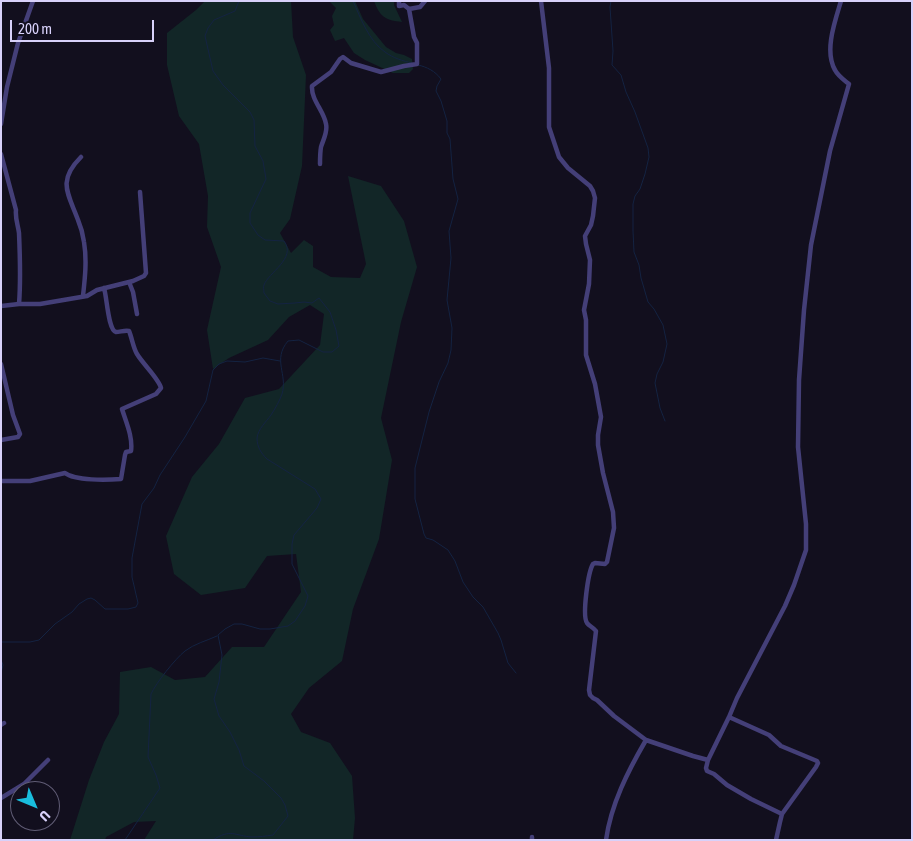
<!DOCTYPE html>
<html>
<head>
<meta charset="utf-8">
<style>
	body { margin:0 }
	#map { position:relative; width:913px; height:841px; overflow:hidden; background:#120f1e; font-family:"Asap Condensed",sans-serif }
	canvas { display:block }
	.frame { position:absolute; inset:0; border:2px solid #d8d1fa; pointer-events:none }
	.north { position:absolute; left:10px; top:781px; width:50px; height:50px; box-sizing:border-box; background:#120f1e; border:1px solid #615d76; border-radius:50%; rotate:135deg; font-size:14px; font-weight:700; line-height:20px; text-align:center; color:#d8d1fa }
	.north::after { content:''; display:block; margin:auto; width:18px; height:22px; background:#19bddd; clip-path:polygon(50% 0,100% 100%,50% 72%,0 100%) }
	.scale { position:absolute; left:10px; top:20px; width:144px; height:22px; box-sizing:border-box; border:2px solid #d8d1fa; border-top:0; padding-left:6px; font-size:15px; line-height:18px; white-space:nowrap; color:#d8d1fa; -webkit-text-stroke:4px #120f1e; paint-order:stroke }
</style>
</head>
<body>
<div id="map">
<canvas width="913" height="841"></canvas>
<div class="frame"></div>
<div class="north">U</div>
<div class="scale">200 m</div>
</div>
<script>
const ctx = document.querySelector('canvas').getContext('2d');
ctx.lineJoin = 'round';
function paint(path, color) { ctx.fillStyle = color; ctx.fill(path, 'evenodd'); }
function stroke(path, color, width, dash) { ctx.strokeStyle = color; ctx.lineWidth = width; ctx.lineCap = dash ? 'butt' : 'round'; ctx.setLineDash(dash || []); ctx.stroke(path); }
const green = new Path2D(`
	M 205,1 L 291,1 L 293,37 L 306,75 L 302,166 L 290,219 L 280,233 L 291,253 L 304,240 L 313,246 L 313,267 L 331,277 L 360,278 L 366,264 L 348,176 L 381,186 L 404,221 L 417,267 L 401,322 L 381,418 L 392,460 L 379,539 L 353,609 L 342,661 L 309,688 L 291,714 L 301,732 L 330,743 L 352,776 L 355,818 L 353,840 L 144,840 L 156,821 L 134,822 L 106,837 L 105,840 L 70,840 L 89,780 L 104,742 L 119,714 L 120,672 L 151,667 L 175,680 L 205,677 L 232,647 L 264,647 L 301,592 L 296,554 L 267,556 L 245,588 L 201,595 L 174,574 L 166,536 L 192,477 L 219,444 L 245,398 L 279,389 L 320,345 L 324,314 L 310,305 L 289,317 L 268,340 L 229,358 L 213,369 L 207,330 L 221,267 L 207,227 L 208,196 L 199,144 L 179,116 L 167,65 L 167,33 L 196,10 Z
	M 329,1 L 355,1 L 363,19 L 386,47 L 396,53 L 404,55 L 412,59 L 413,69 L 409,73 L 393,73 L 365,60 L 354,53 L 344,38 L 335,41 L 330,30 L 334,25 L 332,16 L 336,8 Z
	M 374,1 L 394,1 L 394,5 L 402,22 C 385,20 380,17 374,1 Z`);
const stream = new Path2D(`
	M 353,1 C 361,19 369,41 385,52 C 393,58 403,61 412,63
	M 611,1 L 610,7 L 613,51 L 612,65 L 621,75 L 626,92 L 635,112 L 648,148 L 649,157 L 645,174 L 640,189 L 635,196 L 633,204 L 633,231 L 634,252 L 639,265 L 641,278 L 648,302 L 654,309 L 663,325 L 667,344 L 663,362 L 657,374 L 655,383 L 660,408 L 665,421
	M 418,65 C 427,67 435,71 441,79 L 437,86 L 436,91 L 441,101 L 447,121 L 447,133 L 450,139 L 453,179 L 458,199 L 449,231 L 451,258 L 447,300 L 452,328 L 451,350 L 448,363 L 439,382 L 429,412 L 415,468 L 415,499 L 424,534 L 426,538 L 433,540 L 448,550 L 455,561 L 463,582 L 473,597 L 483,607 L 498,633 L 501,640 L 508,663 L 516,673
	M 1,642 L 30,642 L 39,640 L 55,624 L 72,612 L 79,604 L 87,599 L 91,598 L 95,600 L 105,609 L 128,609 L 136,607 L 138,603 L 132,577 L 132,558 L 142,504 L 154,488 L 160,475 L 185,437 L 206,401 L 213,370 L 219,364 L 227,361 L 245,362 L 263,358 L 280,361
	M 1,660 L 3,665 L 1,673
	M 125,840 L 160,788 L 156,775 L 148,757 L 151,694 C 156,683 175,659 185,651 C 194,644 206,641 217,636
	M 213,840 C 231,828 235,836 252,837 C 259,837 266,836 273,835 L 288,816 L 285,805 L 281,798 L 264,781 L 244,766 L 239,750 L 230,732 L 219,716 L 214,699 L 219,682 L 222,655 L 218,635 L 225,629 L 234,624 L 242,624 L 260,629 L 270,629 L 288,626 L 295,621 L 305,606 L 308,596 L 292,564 L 292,544 L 294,535 L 317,508 L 321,499 L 315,489 L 267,459 C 261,453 257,447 257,438 C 258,429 266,422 271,415 C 275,409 280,400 282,394 C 288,374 272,360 288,341 L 299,340 L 323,352 L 332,352 L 339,346 L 336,330 L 330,312 L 319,298 L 312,303 L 304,302 L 295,303 L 278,304 L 270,301 L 264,293 C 264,290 263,287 264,285 C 268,273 297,258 284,241 L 265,240 L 258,235 L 250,223 L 250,213 L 266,179 L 263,161 L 255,146 L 254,120 L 250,112 L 223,85 L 213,71 L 205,36 L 208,28 L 214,20 L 235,11 L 239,1`);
const street = new Path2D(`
	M 399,1 L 399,6 L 404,5 L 409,9 L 420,7 L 425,1
	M 541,1 L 549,68 L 549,127 L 559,157 L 568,168 L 590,186 L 593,191 L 595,198 L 593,216 L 591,225 L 585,236 L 586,244 L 590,260 L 589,284 L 584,310 L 586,320 L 586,355 L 595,384 L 601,417 L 598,435 L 598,445 L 603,473 L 613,512 L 614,528 L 607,562 L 605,564 L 595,563 L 593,564 C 588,572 582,616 587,623 C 589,626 593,627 596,631 L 589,690 L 590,695 L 593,698 L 597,700 L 614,716 L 646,740
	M 1,124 L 7,87 L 18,43 L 33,1
	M 1,154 L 16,210 C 15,218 18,225 19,233 C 20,256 21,280 19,304
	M 81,157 C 57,181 68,193 78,220 C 81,227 83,235 84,242 C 87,260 85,278 83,296
	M 320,164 C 320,158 320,153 321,147 C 323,140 328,132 326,124 C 324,111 311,100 312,86 L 331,72 L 340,59 L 343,57 L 351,63 L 381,72 L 404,66 L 417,64 L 417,43 L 414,37 L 409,9
	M 129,282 L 133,292 L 137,314
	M 1,306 L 19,304 L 40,304 L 87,296 L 97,290 L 133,281 L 144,276 L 146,273 L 140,192
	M 1,364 L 13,415 L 20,434 L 18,437 L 1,440
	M 1,481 L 30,481 L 65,473 C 75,481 107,480 121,479 L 125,455 L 126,452 L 131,451 C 133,437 126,422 122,409 L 156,394 L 161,388 C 159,379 143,364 137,354 C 133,347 132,338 129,331 C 125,330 120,332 116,332 C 108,330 107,297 104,288
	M 729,717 L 769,735 L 781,746 L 817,761 L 818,763 L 816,767 L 782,814 L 780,822 L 776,840
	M 1,725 L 4,723
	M 708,760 L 706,768 L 707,771 L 714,774 L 727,785 L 751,799 L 782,814
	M 1,798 L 24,784 L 48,760
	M 532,840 L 532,837
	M 606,840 C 611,804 628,771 646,740 L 693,756 L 708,760 L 729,717 L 737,698 L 785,606 L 794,585 L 806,550 L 806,524 L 798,447 L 799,380 L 804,310 L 811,245 L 830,151 L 849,84 C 844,80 838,76 835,70 C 824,51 835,21 841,1`);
paint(green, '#122627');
stroke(stream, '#142342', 1);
stroke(street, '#443f78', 4.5);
</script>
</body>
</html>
